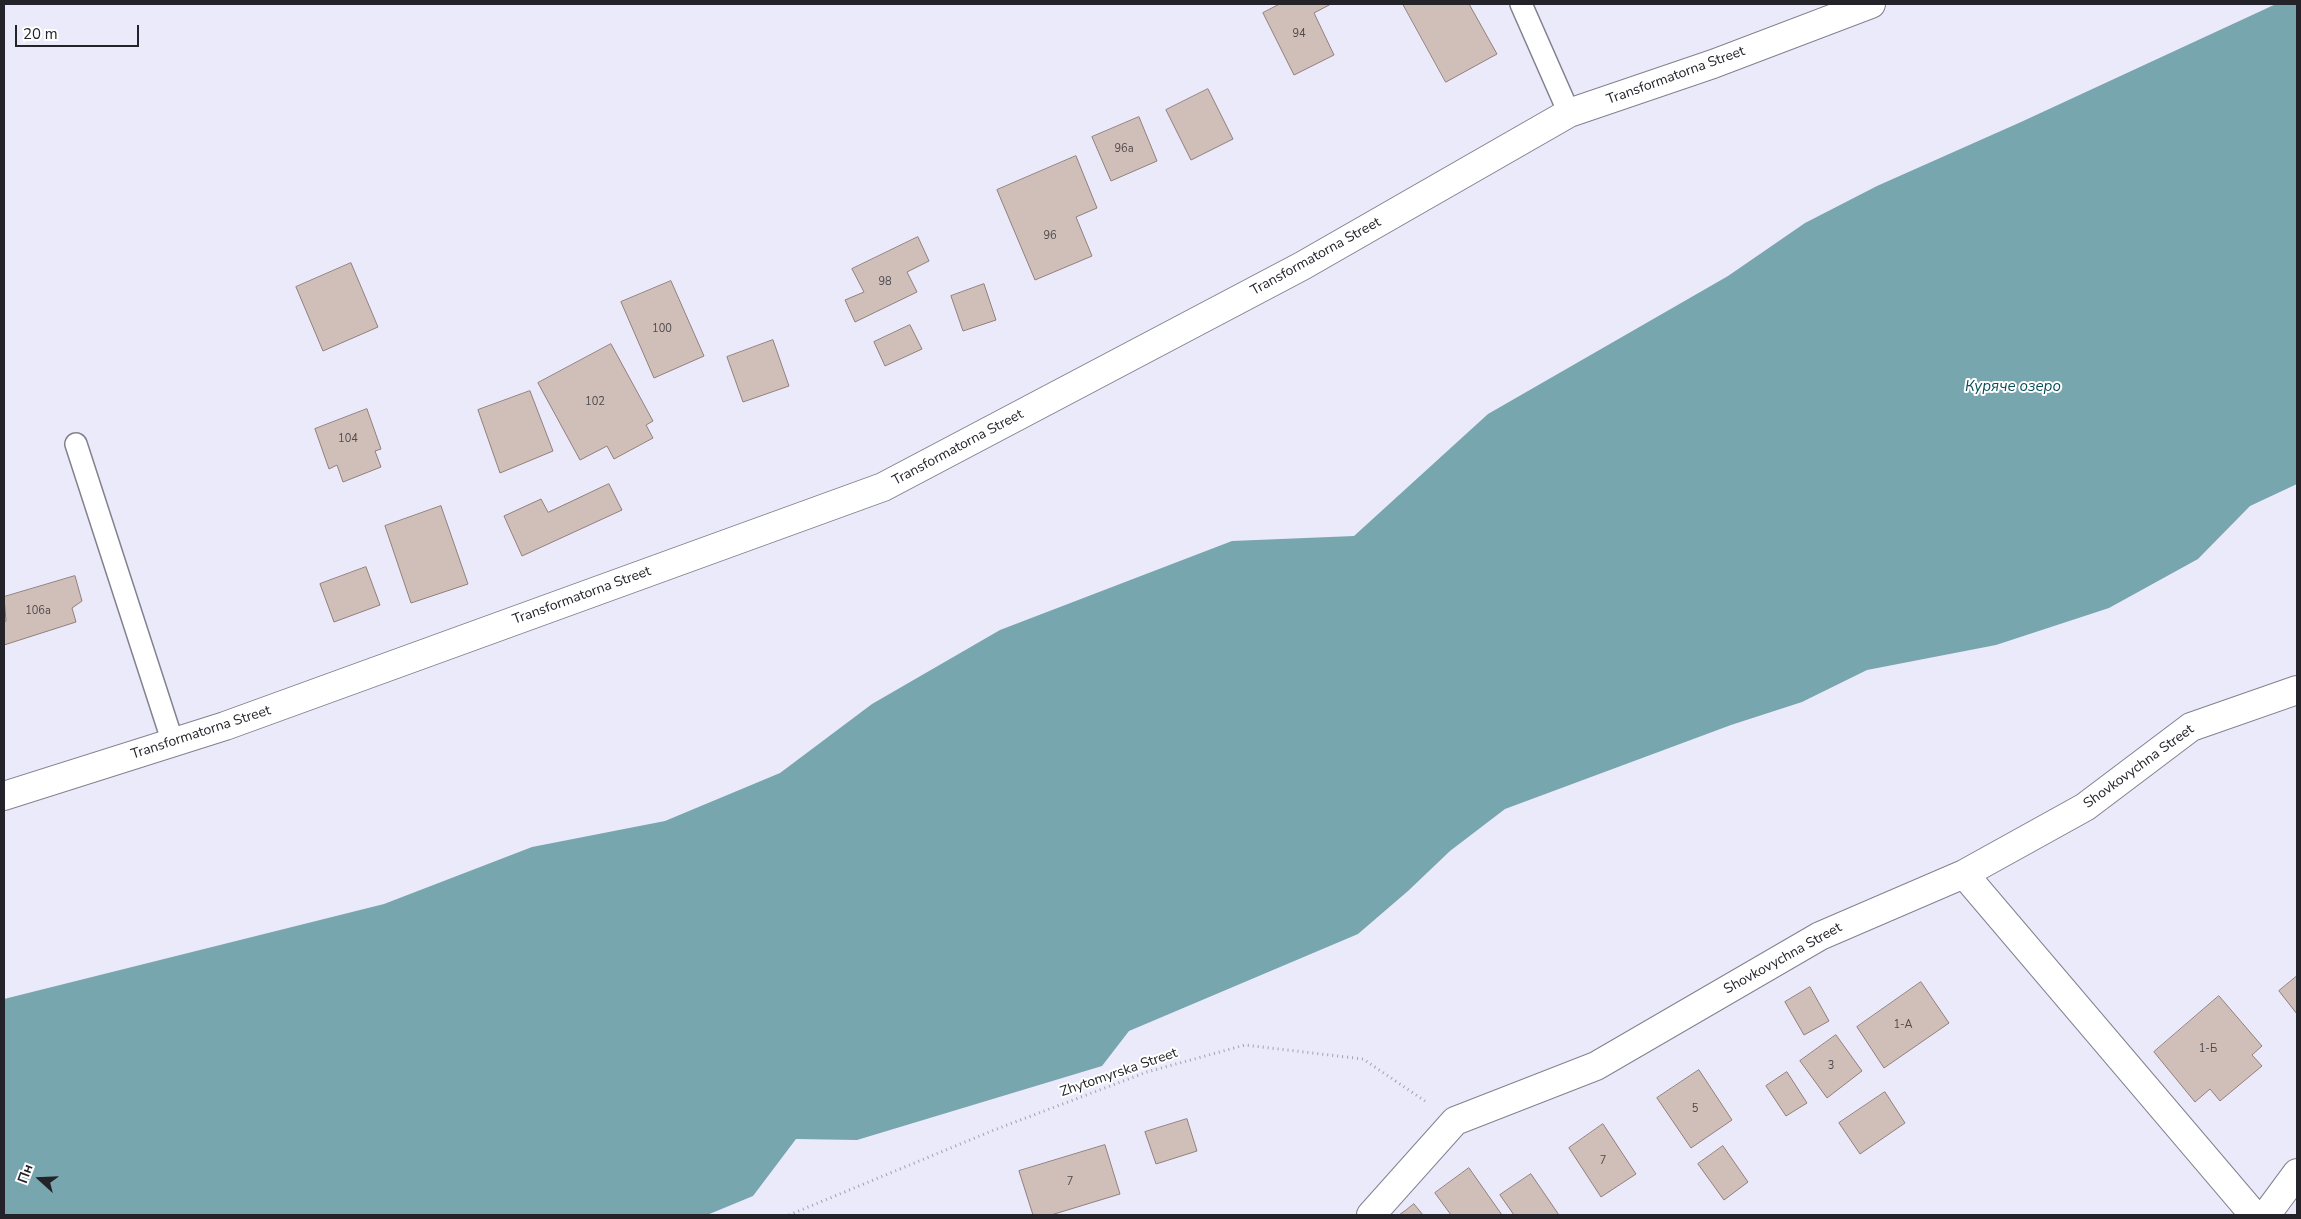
<!DOCTYPE html>
<html>
<head>
<meta charset="utf-8">
<style>
	body { margin:0 }
	#map { position:relative; width:2301px; height:1219px; overflow:hidden; background:#ebeafa; font-family:"Nunito Sans",sans-serif }
	canvas { display:block }
	.frame { position:absolute; inset:0; border:5px solid #232329; pointer-events:none }
	.north { position:absolute; left:15px; top:1154px; width:50px; height:50px; -webkit-text-stroke:4px #fff; paint-order:stroke; rotate:290deg; font-size:14px; font-weight:700; line-height:20px; text-align:center; color:#232329 }
	.north::after { content:''; display:block; margin:auto; width:18px; height:22px; background:#232329; clip-path:polygon(50% 0,100% 100%,50% 72%,0 100%) }
	.scale { position:absolute; left:15px; top:25px; width:124px; height:22px; box-sizing:border-box; border:2px solid #232329; border-top:0; padding-left:6px; font-size:15px; line-height:18px; white-space:nowrap; color:#232329; -webkit-text-stroke:4px #fff; paint-order:stroke }
</style>
</head>
<body>
<div id="map">
<canvas width="2301" height="1219"></canvas>
<div class="frame"></div>
<div class="north">Пн</div>
<div class="scale">20 m</div>
</div>
<script>
const ctx = document.querySelector('canvas').getContext('2d');
ctx.lineJoin = 'round';
function paint(path, color) { ctx.fillStyle = color; ctx.fill(path, 'evenodd'); }
function stroke(path, color, width, dash) { ctx.strokeStyle = color; ctx.lineWidth = width; ctx.lineCap = dash ? 'butt' : 'round'; ctx.setLineDash(dash || []); ctx.stroke(path); }
function write(font, color, halo, rows, align = 'center') {
  ctx.font = font + ' "Nunito Sans",sans-serif'; ctx.lineWidth = 4; ctx.setLineDash([]); ctx.textBaseline = 'middle'; ctx.strokeStyle = halo; ctx.fillStyle = color; for (const [text, x, y, turn = 0] of rows) {
    ctx.save(); ctx.translate(x, y); ctx.rotate((+turn || 0) * Math.PI / 180); ctx.textAlign = isNaN(turn) ? turn : align; if (halo) ctx.strokeText(text, 0, 0); ctx.fillText(text, 0, 0); ctx.restore();
  }
}
const water = new Path2D(`
	M 2276,4 L 2297,4 L 2297,484 L 2250,506 L 2198,559 L 2109,608 L 1996,645 L 1867,670 L 1802,702 L 1731,725 L 1505,809 L 1450,851 L 1408,891 L 1358,934 L 1129,1031 L 1102,1066 L 857,1140 L 796,1139 L 753,1196 L 707,1215 L 4,1215 L 4,999 L 384,904 L 532,847 L 665,821 L 780,773 L 872,704 L 1000,630 L 1232,541 L 1354,536 L 1488,414 L 1728,276 L 1805,223 L 1877,186 L 2021,122 Z`);
const building = new Path2D(`
	M 1280,4 L 1331,4 L 1314,13 L 1334,55 L 1294,75 L 1263,13 Z
	M 1403,4 L 1469,4 L 1497,54 L 1446,82 Z
	M 1208,89 L 1233,139 L 1191,160 L 1166,110 Z
	M 1139,117 L 1157,161 L 1111,181 L 1092,137 Z
	M 1076,156 L 1097,208 L 1076,217 L 1092,256 L 1035,280 L 997,190 Z
	M 918,237 L 929,261 L 907,272 L 917,292 L 855,322 L 845,300 L 864,292 L 852,269 Z
	M 351,263 L 378,327 L 323,351 L 296,287 Z
	M 671,281 L 704,356 L 654,378 L 621,302 Z
	M 984,284 L 996,320 L 963,331 L 951,296 Z
	M 910,325 L 922,349 L 885,366 L 874,342 Z
	M 773,340 L 789,386 L 743,402 L 727,357 Z
	M 611,344 L 653,421 L 646,425 L 653,438 L 614,459 L 607,446 L 580,460 L 538,383 Z
	M 530,391 L 553,451 L 500,473 L 478,410 Z
	M 367,409 L 381,449 L 375,451 L 381,467 L 343,482 L 337,465 L 329,469 L 315,429 Z
	M 609,484 L 622,510 L 522,556 L 504,516 L 541,499 L 548,512 Z
	M 441,506 L 468,584 L 411,603 L 385,526 Z
	M 366,567 L 380,605 L 334,622 L 320,584 Z
	M 75,576 L 82,601 L 72,608 L 76,622 L 4,645 L 4,622 L 6,621 L 4,597 Z
	M 2297,976 L 2297,1014 L 2279,991 Z
	M 1921,982 L 1949,1023 L 1884,1068 L 1857,1027 Z
	M 1810,987 L 1829,1021 L 1804,1035 L 1785,1002 Z
	M 2219,996 L 2262,1046 L 2252,1055 L 2262,1066 L 2220,1101 L 2210,1089 L 2195,1102 L 2154,1052 Z
	M 1836,1035 L 1862,1071 L 1827,1098 L 1800,1061 Z
	M 1699,1070 L 1732,1120 L 1691,1148 L 1657,1098 Z
	M 1787,1072 L 1807,1103 L 1786,1116 L 1766,1086 Z
	M 1885,1092 L 1905,1123 L 1860,1154 L 1839,1123 Z
	M 1187,1119 L 1197,1151 L 1156,1164 L 1145,1132 Z
	M 1603,1124 L 1636,1174 L 1601,1197 L 1569,1148 Z
	M 1105,1145 L 1120,1194 L 1051,1215 L 1033,1215 L 1019,1171 Z
	M 1723,1146 L 1748,1182 L 1724,1200 L 1698,1164 Z
	M 1469,1168 L 1502,1215 L 1451,1215 L 1435,1193 Z
	M 1531,1174 L 1559,1215 L 1514,1215 L 1500,1195 Z
	M 1414,1204 L 1423,1215 L 1399,1215 L 1406,1210 Z`);
const path = new Path2D(`
	M 789,1215 L 994,1130 L 1147,1072 L 1245,1045 L 1363,1059 L 1425,1101`);
const service = new Path2D(`
	M 1521,4 L 1569,113
	M 76,444 L 173,743`);
const minor = new Path2D(`
	M 4,796 L 225,726 L 883,487 L 1302,266 L 1569,113 L 1713,64 L 1871,4
	M 1964,874 L 2254,1215
	M 1371,1215 L 1455,1121 L 1596,1066 L 1820,936 L 1964,874 L 2085,807 L 2191,727 L 2297,690
	M 2266,1215 L 2297,1173`);
const numberNames = [
	["94",1299,34],
	["96а",1124,149],
	["96",1050,236],
	["98",885,282],
	["100",662,329],
	["102",595,402],
	["104",348,439],
	["106а",38,611],
	["1-А",1903,1025],
	["1-Б",2208,1049],
	["3",1831,1066],
	["5",1695,1109],
	["7",1603,1161],
	["7",1070,1182]
];
const streetNames = [
	["Transformatorna Street",1676,76,-20],
	["Transformatorna Street",1316,257,-29],
	["Transformatorna Street",958,448,-28],
	["Transformatorna Street",582,596,-20],
	["Transformatorna Street",201,733,-18],
	["Shovkovychna Street",2139,767,-36],
	["Shovkovychna Street",1783,959,-29],
	["Zhytomyrska Street",1119,1073,-19]
];
const waterNames = [
	["Куряче озеро",2013,387]
];
paint(water, '#78a6ae');
paint(building, '#d0beb9');
stroke(building, '#917f7b', 1);
stroke(service, '#82818f', 24);
stroke(minor, '#82818f', 30);
stroke(path, '#a2a2ae', 3, [1, 4]);
stroke(service, '#fff', 21);
stroke(minor, '#fff', 28);
write('11px', '#4e4a4d', null, numberNames);
write('14px', '#232329', '#fff', streetNames);
write('italic 15px', '#074f58', '#fff', waterNames);
</script>
</body>
</html>
